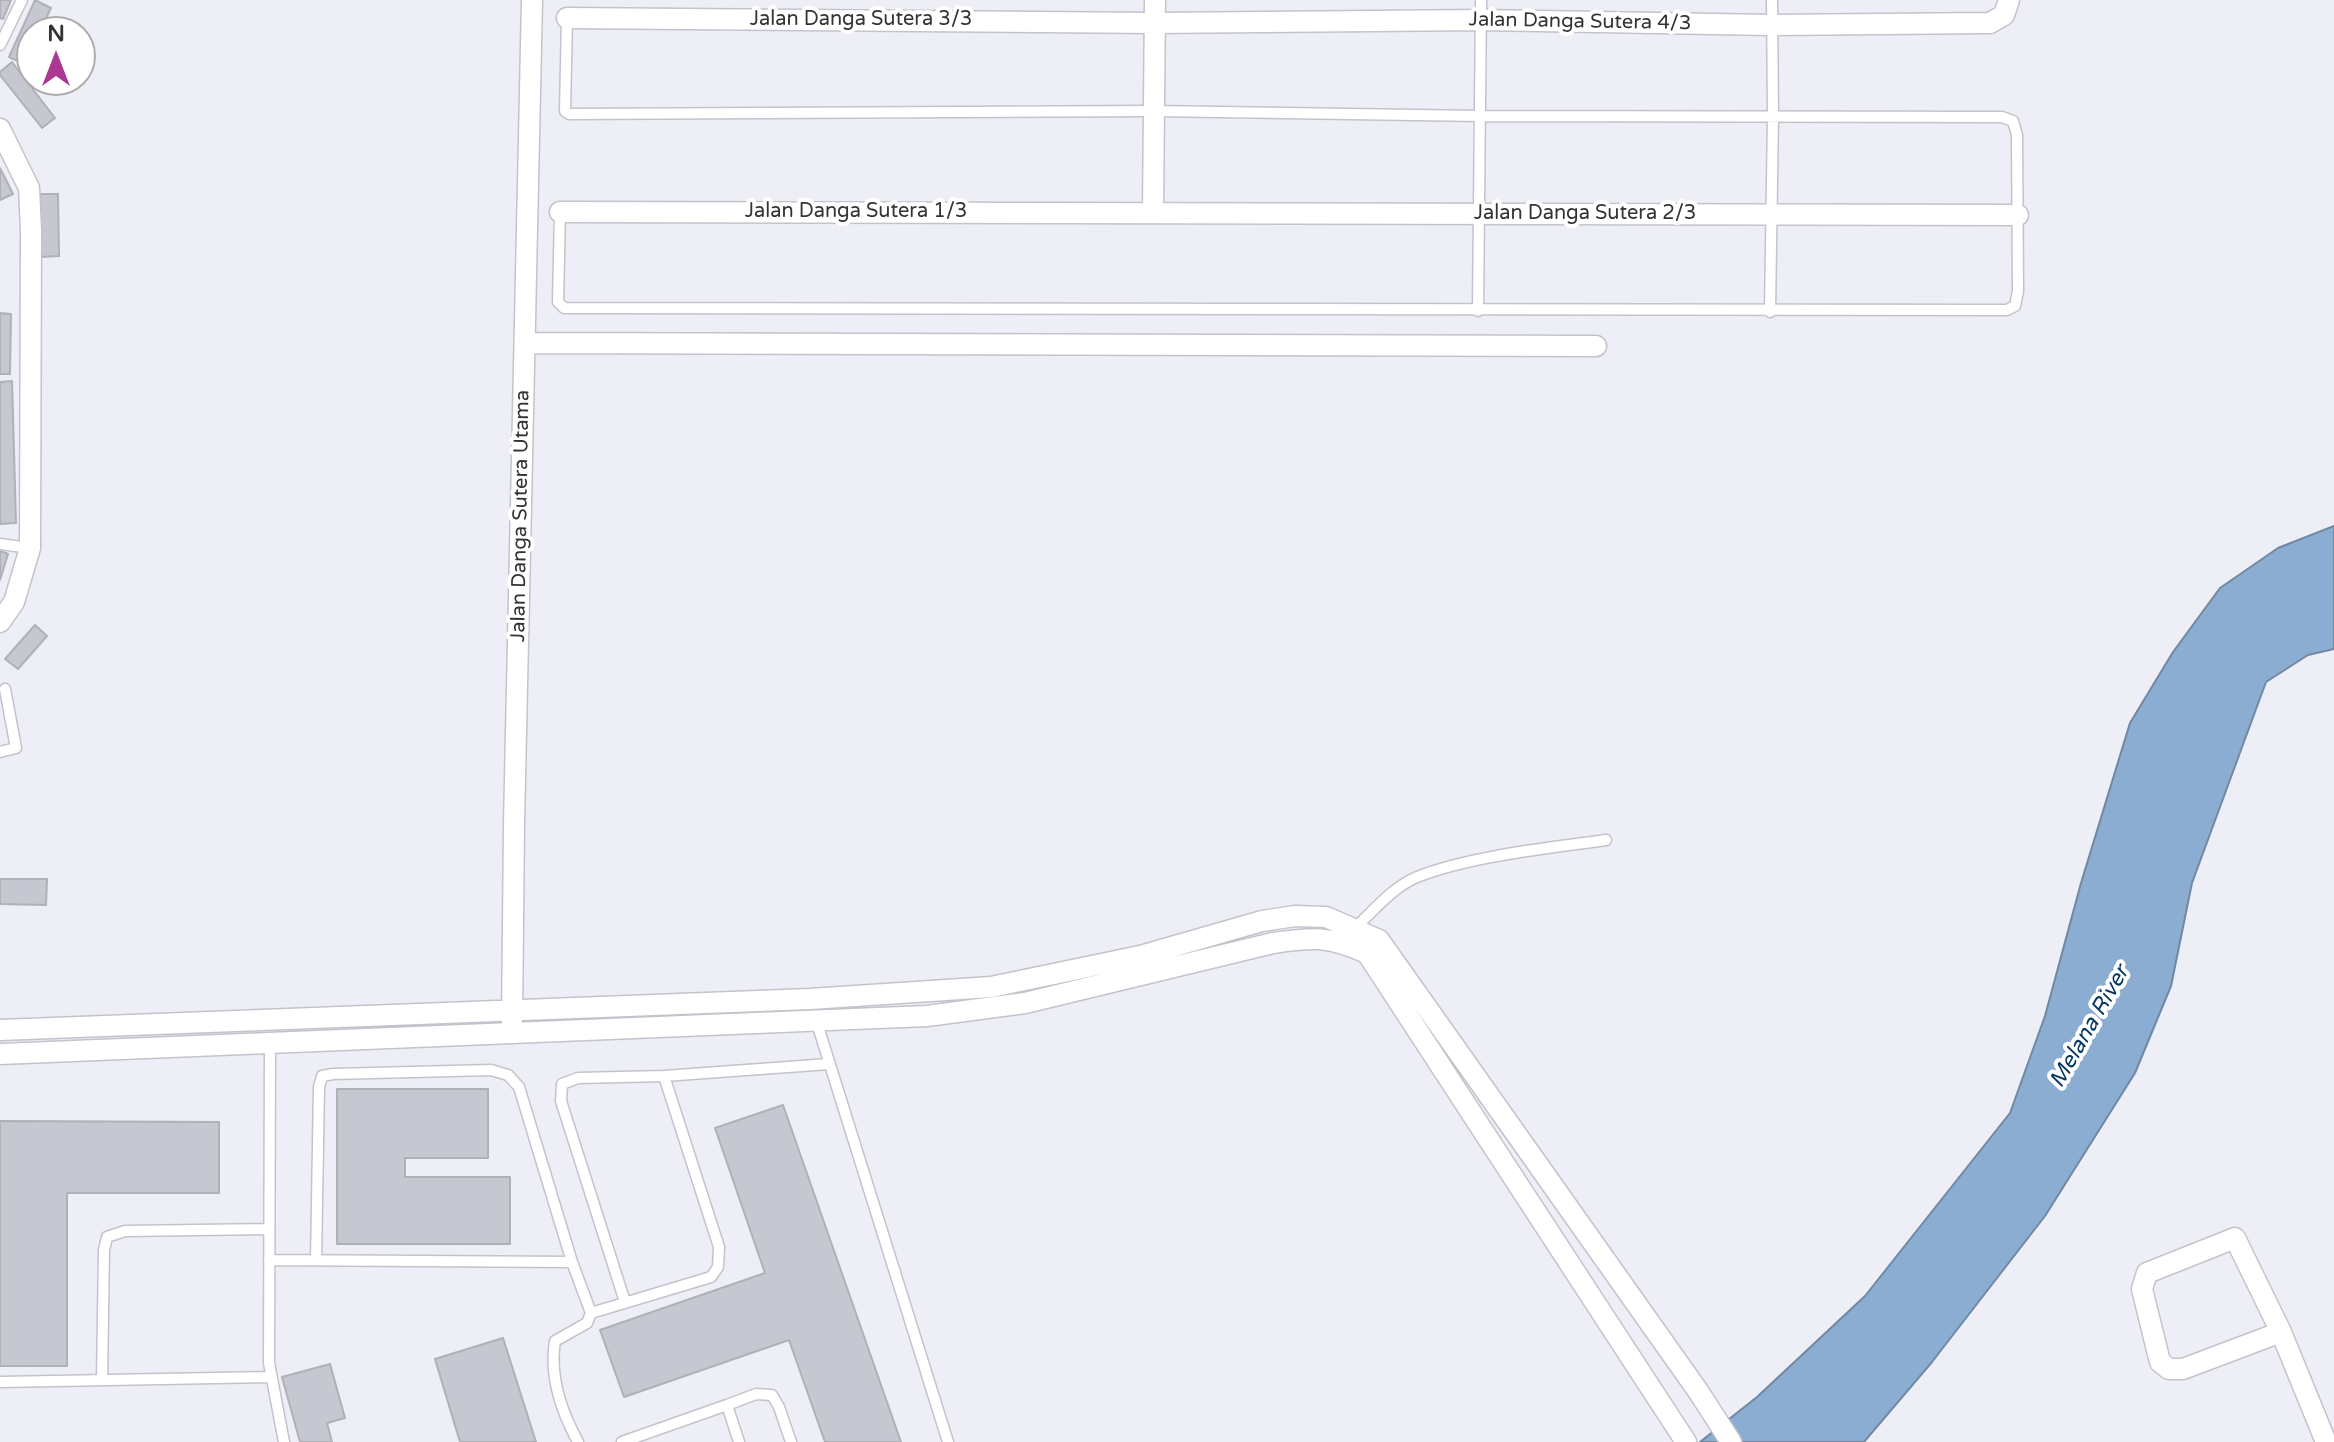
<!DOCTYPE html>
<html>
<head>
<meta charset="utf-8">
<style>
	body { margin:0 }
	#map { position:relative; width:2334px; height:1442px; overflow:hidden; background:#eeeef7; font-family:"Varela Round",sans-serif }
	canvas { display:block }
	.north { position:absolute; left:16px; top:16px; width:80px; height:80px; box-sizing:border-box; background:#fff; border:2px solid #adadaf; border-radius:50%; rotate:0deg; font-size:22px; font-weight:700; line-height:32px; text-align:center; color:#333336 }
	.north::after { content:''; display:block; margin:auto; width:28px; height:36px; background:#ab3994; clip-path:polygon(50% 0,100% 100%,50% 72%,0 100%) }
</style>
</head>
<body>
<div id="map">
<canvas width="2334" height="1442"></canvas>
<div class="north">N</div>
</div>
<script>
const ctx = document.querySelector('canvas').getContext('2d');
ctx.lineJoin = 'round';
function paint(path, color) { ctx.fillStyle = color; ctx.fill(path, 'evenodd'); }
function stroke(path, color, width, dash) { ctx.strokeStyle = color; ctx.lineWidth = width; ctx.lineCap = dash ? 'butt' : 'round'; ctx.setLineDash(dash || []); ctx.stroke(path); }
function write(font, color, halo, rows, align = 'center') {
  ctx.font = font + ' "Varela Round",sans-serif'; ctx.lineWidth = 8; ctx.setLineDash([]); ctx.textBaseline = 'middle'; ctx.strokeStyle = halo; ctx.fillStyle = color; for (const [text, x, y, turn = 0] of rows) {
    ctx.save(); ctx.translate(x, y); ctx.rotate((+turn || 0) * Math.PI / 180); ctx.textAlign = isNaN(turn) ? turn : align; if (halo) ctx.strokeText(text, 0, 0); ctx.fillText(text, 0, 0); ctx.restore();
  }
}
const water = new Path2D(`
	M 2334,526 L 2334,649 L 2308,655 L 2266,682 L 2192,883 L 2171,986 L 2135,1073 L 2045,1216 L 1932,1362 L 1864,1442 L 1700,1442 L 1757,1397 L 1865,1296 L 2010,1113 L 2045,1016 L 2081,883 L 2130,723 L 2173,652 L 2220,588 L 2278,548 Z`);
const building = new Path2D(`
	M 0,0 L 11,0 L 3,19 L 0,18 Z
	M 35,0 L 51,8 L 39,32 L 32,32 L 32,47 L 24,64 L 9,57 Z
	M 12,62 L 55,118 L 42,128 L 0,75 L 0,72 Z
	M 0,168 L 13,194 L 0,200 Z
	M 40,194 L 58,194 L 59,256 L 41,257 Z
	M 0,313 L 11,314 L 10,374 L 0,374 Z
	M 12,381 L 16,523 L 0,524 L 0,382 Z
	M 0,551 L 8,554 L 0,580 Z
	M 35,625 L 47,636 L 18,669 L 5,659 Z
	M 0,879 L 47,879 L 46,905 L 0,904 Z
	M 337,1089 L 488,1089 L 488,1158 L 405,1158 L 405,1177 L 510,1177 L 510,1244 L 337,1244 Z
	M 783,1105 L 901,1442 L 825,1442 L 789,1340 L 624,1397 L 600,1330 L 765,1273 L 715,1128 Z
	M 0,1121 L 219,1122 L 219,1193 L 67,1193 L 67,1366 L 0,1366 Z
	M 503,1338 L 536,1442 L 460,1442 L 435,1359 Z
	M 330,1364 L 345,1418 L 327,1423 L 332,1442 L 300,1442 L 282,1377 Z`);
const service = new Path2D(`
	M 0,45 L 22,0
	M 560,212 L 558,302 L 564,308 L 2007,310 L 2015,306 L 2018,291 L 2017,135 L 2013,121 L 2002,117 L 1480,116 L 1154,111 L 569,114 L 565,111 L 567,18
	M 1478,311 L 1481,0
	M 1770,312 L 1773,116 L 1772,0
	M 0,544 L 30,548
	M 0,752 L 16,748 L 5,689
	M 1355,928 C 1374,910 1393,887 1417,877 C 1469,856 1550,848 1606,840
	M 816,1020 L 948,1442
	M 270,1042 L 269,1363 L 284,1442
	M 269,1260 L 572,1262 L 591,1313 L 587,1323 L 555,1341 C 549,1377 561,1411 578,1442
	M 316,1260 L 319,1087 L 322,1076 L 333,1074 L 491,1070 L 508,1075 L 519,1087 L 572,1262
	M 625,1302 L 561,1101 L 562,1084 L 578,1078 L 664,1076
	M 591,1313 L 711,1277 L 718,1267 L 719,1247 L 664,1076 L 829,1064
	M 102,1380 L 104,1250 L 107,1237 L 125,1231 L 269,1229
	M 0,1382 L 270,1377
	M 727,1405 L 756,1394 L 772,1395 L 779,1407 L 791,1442
	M 622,1442 L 727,1405 L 739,1442`);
const minor = new Path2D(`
	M 567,18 L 1155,23 L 1481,20 L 1772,25 L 1990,23 L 2004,15 L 2009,0
	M 0,129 L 29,188 L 31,230 L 30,548 L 14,602 L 0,622
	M 560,212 L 2018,215
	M 1153,212 L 1155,0
	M 525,343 L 1596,346
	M 512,1024 L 514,824 L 532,0
	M 0,1030 L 810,999 L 991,987 L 1140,956 L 1262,921 L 1295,916 L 1326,917 L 1379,940 L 1698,1391 L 1731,1442
	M 0,1054 L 927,1016 L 1025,1003 L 1273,943 C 1314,937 1328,936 1367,953 L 1686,1442
	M 2281,1332 L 2183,1369 L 2169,1369 L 2160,1362 L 2142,1289 L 2147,1273 L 2235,1238 L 2281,1332 L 2326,1442`);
const streetNames = [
	["Jalan Danga Sutera 3/3",861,20],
	["Jalan Danga Sutera 4/3",1580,22,1],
	["Jalan Danga Sutera 1/3",856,212],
	["Jalan Danga Sutera 2/3",1585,214],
	["Jalan Danga Sutera Utama",521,516,-89]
];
const waterNames = [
	["Melana River",2090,1027,-60]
];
paint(water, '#8badd2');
stroke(water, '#7188a3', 2);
paint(building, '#c7c7d1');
stroke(building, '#b0b0b9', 2);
stroke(service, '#c3c3cc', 13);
stroke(minor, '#c3c3cc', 23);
stroke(service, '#fff', 10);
stroke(minor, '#fff', 20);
write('20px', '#333336', '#fff', streetNames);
write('italic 22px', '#043765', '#fff', waterNames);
</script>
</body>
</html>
